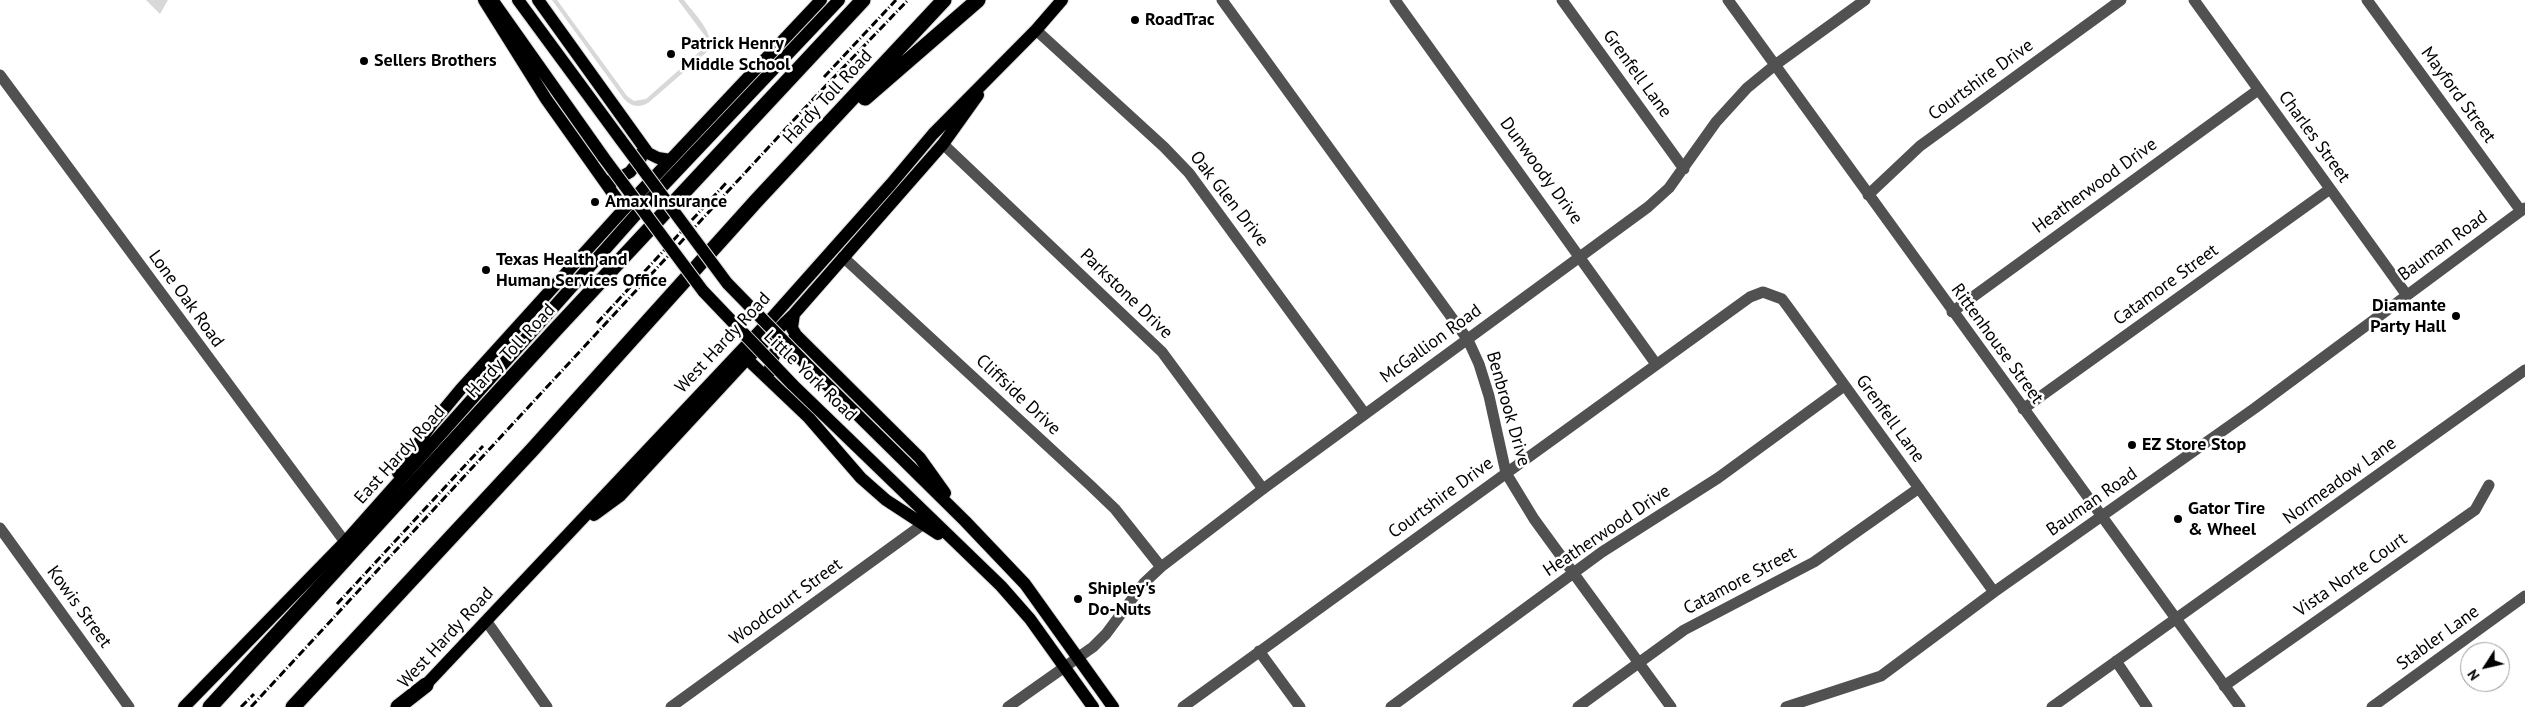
<!DOCTYPE html>
<html>
<head>
<meta charset="utf-8">
<style>
	body { margin:0 }
	#map { position:relative; width:2525px; height:707px; overflow:hidden; background:#fff; font-family:"PT Sans",sans-serif }
	canvas { display:block }
	.north { position:absolute; left:2460px; top:642px; width:50px; height:50px; box-sizing:border-box; background:#fff; border:1px solid #999; border-radius:50%; rotate:235deg; font-size:14px; font-weight:700; line-height:20px; text-align:center; color:#000 }
	.north::after { content:''; display:block; margin:auto; width:18px; height:22px; background:#000; clip-path:polygon(50% 0,100% 100%,50% 72%,0 100%) }
</style>
</head>
<body>
<div id="map">
<canvas width="2525" height="707"></canvas>
<div class="north">N</div>
</div>
<script>
const ctx = document.querySelector('canvas').getContext('2d');
ctx.lineJoin = 'round';
function paint(path, color) { ctx.fillStyle = color; ctx.fill(path, 'evenodd'); }
function stroke(path, color, width, dash) { ctx.strokeStyle = color; ctx.lineWidth = width; ctx.lineCap = dash ? 'butt' : 'round'; ctx.setLineDash(dash || []); ctx.stroke(path); }
function write(font, color, halo, rows, align = 'center') {
  ctx.font = font + ' "PT Sans",sans-serif'; ctx.lineWidth = 5; ctx.setLineDash([]); ctx.textBaseline = 'middle'; ctx.strokeStyle = halo; ctx.fillStyle = color; for (const [text, x, y, turn = 0] of rows) {
    ctx.save(); ctx.translate(x, y); ctx.rotate((+turn || 0) * Math.PI / 180); ctx.textAlign = isNaN(turn) ? turn : align; if (halo) ctx.strokeText(text, 0, 0); ctx.fillText(text, 0, 0); ctx.restore();
  }
}
const green = new Path2D(`
	M 146,0 L 168,0 L 160,14 Z
	M 552,0 L 557,0 L 627,96 L 634,101 L 646,99 L 706,46 L 705,36 L 678,0 L 684,0 C 693,13 717,34 708,51 L 648,103 C 639,108 631,107 624,99 Z`);
const minor = new Path2D(`
	M 1222,0 L 1468,340 L 1479,364 L 1489,396 L 1506,473 L 1534,519 L 1671,707
	M 1395,0 L 1656,364
	M 1562,0 L 1684,169
	M 1728,0 L 2240,707
	M 2194,0 L 2406,294
	M 2367,0 L 2521,211
	M 1036,30 L 1164,147 L 1189,173 L 1365,414
	M 0,75 L 345,542
	M 943,144 L 1162,352 L 1263,489
	M 1868,195 L 1920,146 L 2121,0
	M 843,257 L 1091,486 L 1115,509 L 1161,567
	M 1952,312 L 2258,90
	M 2023,409 L 2330,189
	M 0,528 L 129,707
	M 487,622 L 547,707
	M 1259,651 L 1300,707
	M 2116,661 L 2147,707
	M 2224,686 L 2475,510 L 2489,485
	M 671,707 L 922,525
	M 1008,707 L 1093,647 L 1106,634 L 1144,583 L 1161,567 L 1263,489 L 1648,207 L 1669,188 L 1716,122 L 1747,88 L 1775,65 L 1865,0
	M 1183,707 L 1750,297 L 1763,292 L 1782,299 L 1788,307 L 1994,592
	M 1391,707 L 1602,552 L 1718,478 L 1844,386
	M 1578,707 L 1684,630 L 1814,562 L 1919,488
	M 1786,707 L 1881,676 L 1994,592 L 2255,408 L 2525,208
	M 2052,707 L 2525,370
	M 2372,707 L 2525,596`);
const major = new Path2D(`
	M 484,0 L 546,99 L 624,209
	M 518,0 L 621,140
	M 538,0 L 648,153 L 658,158 L 670,160
	M 493,1 L 604,158
	M 610,181 L 612,182 L 630,172 L 641,158 L 640,154
	M 794,314 L 792,328 L 796,335 L 920,458 L 945,493
	M 747,359 L 809,418 L 861,478 L 886,500 L 938,534
	M 809,367 L 965,521 L 1025,584 L 1113,707
	M 771,371 L 770,368 L 775,352 L 791,341 L 797,342
	M 792,384 L 1001,586 L 1030,619 L 1093,707
	M 398,473 L 431,425 L 460,390 L 624,209 L 821,0
	M 594,515 L 620,496 L 747,359 L 794,314 L 943,144 L 978,95
	M 419,692 L 770,320 L 891,184 L 933,134 L 1036,30 L 1062,0
	M 184,707 L 345,542 L 641,209 L 839,0`);
const highway = new Path2D(`
	M 865,98 L 978,0
	M 210,707 L 557,328 L 863,0
	M 293,707 L 532,450 L 757,200 L 944,0
	M 398,707 L 426,685`);
const rail = new Path2D(`
	M 824,77 L 896,0
	M 597,323 L 727,182
	M 337,604 L 483,446
	M 241,707 L 254,694
	M 251,707 L 816,96 L 908,0`);
const majorBridge = new Path2D(`
	M 621,140 L 727,283 L 809,367
	M 604,158 L 703,291 L 792,384`);
const markers = [
	[1135,20,5,"#000"],
	[671,54,5,"#000"],
	[364,61,5,"#000"],
	[595,202,5,"#000"],
	[486,270,5,"#000"],
	[2456,316,5,"#000"],
	[2132,445,5,"#000"],
	[2178,519,5,"#000"],
	[1078,599,5,"#000"]
];
const poiNames = [
	["RoadTrac",1145,20],
	["Patrick Henry",681,44],
	["Middle School",681,65],
	["Sellers Brothers",374,61],
	["Amax Insurance",605,202],
	["Texas Health and",496,260],
	["Human Services Office",496,281],
	["Diamante",2446,306,"right"],
	["Party Hall",2446,327,"right"],
	["EZ Store Stop",2142,445],
	["Gator Tire",2188,509],
	["& Wheel",2188,530],
	["Shipley's",1088,589],
	["Do-Nuts",1088,610]
];
const streetNames = [
	["Grenfell Lane",1637,74,54],
	["Courtshire Drive",1981,80,-36],
	["Mayford Street",2458,95,54],
	["Hardy Toll Road",828,97,-47],
	["Charles Street",2314,137,54],
	["Dunwoody Drive",1541,171,54],
	["Heatherwood Drive",2095,186,-36],
	["Oak Glen Drive",1229,199,52],
	["Bauman Road",2443,246,-36],
	["Catamore Street",2166,285,-36],
	["Parkstone Drive",1126,294,44],
	["Lone Oak Road",186,299,54],
	["West Hardy Road",723,343,-47],
	["McGallion Road",1431,344,-36],
	["Rittenhouse Street",1997,344,54],
	["Hardy Toll Road",511,351,-47],
	["Little York Road",810,376,44],
	["Cliffside Drive",1018,395,43],
	["Benbrook Drive",1508,409,74],
	["Grenfell Lane",1890,419,54],
	["East Hardy Road",400,455,-48],
	["Normeadow Lane",2340,481,-36],
	["Courtshire Drive",1441,498,-36],
	["Bauman Road",2092,502,-35],
	["Heatherwood Drive",1607,531,-34],
	["Vista Norte Court",2351,575,-35],
	["Catamore Street",1740,581,-28],
	["Woodcourt Street",786,602,-36],
	["Kowis Street",79,607,54],
	["West Hardy Road",446,638,-47],
	["Stabler Lane",2438,638,-36]
];
paint(green, '#d8d8d8');
stroke(major, '#dbdbdb', 14);
stroke(highway, '#dbdbdb', 17);
stroke(minor, '#515151', 11);
stroke(major, '#000', 12);
stroke(highway, '#000', 15);
stroke(rail, '#000', 3, [8, 2.5, 1, 2.5]);
stroke(majorBridge, '#dbdbdb', 14, []);
stroke(majorBridge, '#000', 12);
for (const [x, y, r, color] of markers) { const dot = new Path2D(); dot.arc(x, y, r, 0, 2 * Math.PI); ctx.fillStyle = color; ctx.fill(dot); stroke(dot, '#fff', 2); }
write('bold 18px', '#000', '#fff', poiNames, 'left');
write('18px', '#000', '#fff', streetNames);
</script>
</body>
</html>
